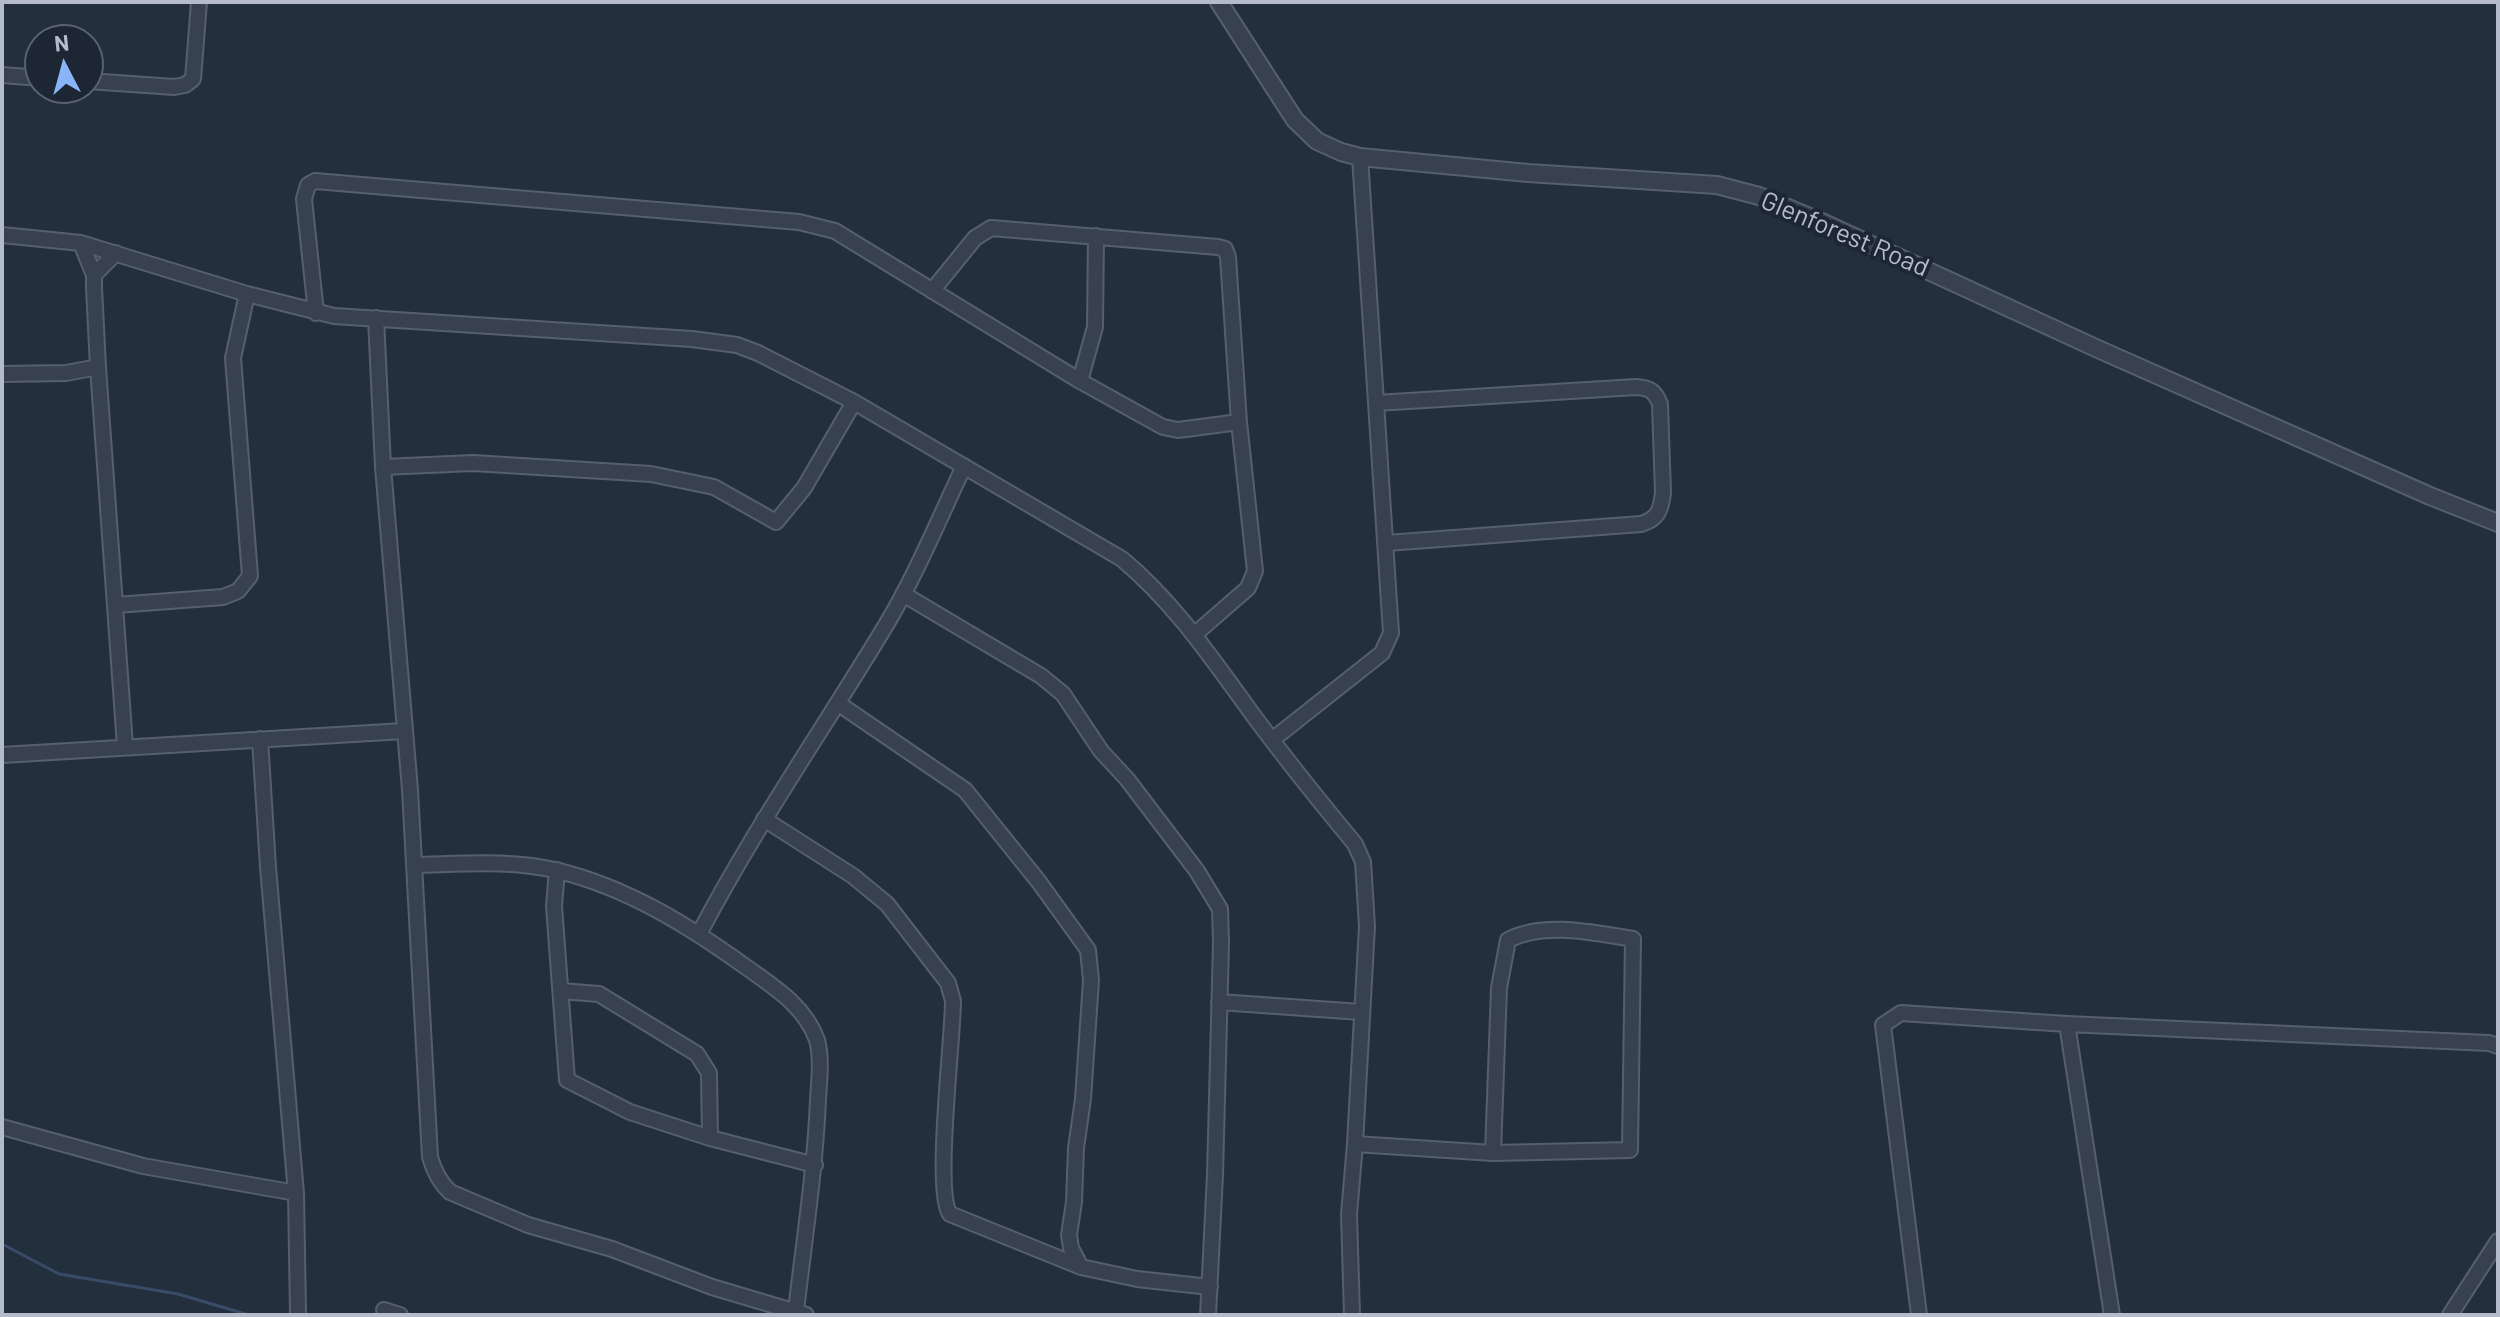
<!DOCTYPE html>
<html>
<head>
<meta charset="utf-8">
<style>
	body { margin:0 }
	#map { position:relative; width:2500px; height:1317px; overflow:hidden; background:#242f3e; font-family:Barlow,sans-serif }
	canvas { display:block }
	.frame { position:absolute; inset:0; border:4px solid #b4bcc9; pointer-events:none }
	.north { position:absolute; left:24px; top:24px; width:80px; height:80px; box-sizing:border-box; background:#1d2633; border:2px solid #59626f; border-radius:50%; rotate:354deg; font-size:22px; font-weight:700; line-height:32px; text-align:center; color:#b4bcc9 }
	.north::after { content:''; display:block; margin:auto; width:28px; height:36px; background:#8ab4f8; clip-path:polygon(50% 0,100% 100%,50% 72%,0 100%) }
</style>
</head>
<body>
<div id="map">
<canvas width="2500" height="1317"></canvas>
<div class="frame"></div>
<div class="north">N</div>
</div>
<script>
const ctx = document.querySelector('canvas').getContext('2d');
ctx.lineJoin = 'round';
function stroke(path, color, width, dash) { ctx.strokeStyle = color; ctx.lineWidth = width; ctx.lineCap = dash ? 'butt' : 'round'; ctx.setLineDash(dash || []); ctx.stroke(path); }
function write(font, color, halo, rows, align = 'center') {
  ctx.font = font + ' Barlow,sans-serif'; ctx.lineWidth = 8; ctx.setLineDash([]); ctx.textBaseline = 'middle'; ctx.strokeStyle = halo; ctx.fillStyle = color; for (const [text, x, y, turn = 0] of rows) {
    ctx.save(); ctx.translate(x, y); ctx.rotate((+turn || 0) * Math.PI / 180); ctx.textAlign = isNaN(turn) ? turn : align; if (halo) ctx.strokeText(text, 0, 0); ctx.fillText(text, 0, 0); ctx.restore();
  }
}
const stream = new Path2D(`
	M 2,1244 L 59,1274 L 178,1294 L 249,1315`);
const minor = new Path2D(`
	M 2,75 L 40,78
	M 88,81 L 174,87 L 185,85 L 193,79 L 199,2
	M 2,235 L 81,243 L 247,294 L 334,316 L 692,339 L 737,345 L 758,353 L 854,402 L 1122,559 C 1176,604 1215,663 1256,719 C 1288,762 1321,803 1355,844 L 1363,862 L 1367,926 L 1355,1144 L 1349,1214 L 1352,1315
	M 81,243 L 94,275
	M 116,253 L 94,275 L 94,287 L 98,367 L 125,746
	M 932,291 L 975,238 L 991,228 L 1218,247 L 1225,249 L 1228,257 L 1239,422 L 1255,571 L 1248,588 L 1194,635
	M 316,313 L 304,199 L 308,185 L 315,181 L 799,222 L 835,231 L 1080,381 L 1163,427 L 1178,430 L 1239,422
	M 376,318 L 383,467 L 410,790 L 430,1157 C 434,1171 439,1182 450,1192 L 528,1225 L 612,1249 L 712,1287 L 806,1315
	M 2,374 L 66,373 L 98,367
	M 1080,381 L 1095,327 L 1096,236
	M 1376,403 L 1636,387 C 1650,388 1655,391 1660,404 L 1663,493 C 1661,510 1658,519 1641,524 L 1387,543
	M 383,467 L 473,463 L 651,474 L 714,487 L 776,522 L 804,488 L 854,402
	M 903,594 L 1041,676 L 1063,694 L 1101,751 L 1127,779 L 1197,871 L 1220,909 L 1221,943 L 1215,1175 L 1208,1315
	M 116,605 L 223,597 L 238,591 L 250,576 L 233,358 L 247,294
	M 839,704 L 965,790 L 1039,882 L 1088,950 L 1091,980 L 1083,1099 L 1076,1148 L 1074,1202 L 1069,1235 L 1071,1248 L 1081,1267
	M 260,739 L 268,867 L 296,1193 L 298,1315
	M 1272,740 L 1382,653 L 1391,633 L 1360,157
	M 2,755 L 404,731
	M 764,819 L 853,876 L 887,904 L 948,983 L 953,1001 C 953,1038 934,1193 950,1214 L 1081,1267 L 1137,1279 L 1210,1287
	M 414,865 C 461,864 512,859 559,871 C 628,888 689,926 746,967 C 774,987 805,1006 817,1040 C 822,1058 819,1082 818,1100 C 815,1171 804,1241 796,1311
	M 557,870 L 554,906 L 567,1080 L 630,1112 L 710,1138 L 815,1165
	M 699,934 C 755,827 824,728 886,625 C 916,575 939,519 964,466
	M 561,991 L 599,994 L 697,1054 L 709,1073 L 710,1138
	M 1219,1002 L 1361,1012
	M 2067,1024 L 2112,1315
	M 2,1127 L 143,1166 L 296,1193
	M 1355,1144 L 1493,1153 L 1630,1150 L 1633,939 C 1594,933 1545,921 1508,940 L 1499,988 L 1493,1153
	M 384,1310 L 400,1315
	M 1919,1315 L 1883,1025 L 1901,1013 L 2067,1024 L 2489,1043 L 2498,1046
	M 2450,1315 L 2498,1241`);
const tertiary = new Path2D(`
	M 1219,2 L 1295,120 L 1317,141 L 1341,152 L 1360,157 L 1528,173 L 1717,185 L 1759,196 L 1824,223 L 2098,349 L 2430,496 L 2498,523`);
const streetNames = [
	["Glenforest Road",1845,234,23]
];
stroke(stream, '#394c67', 3);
stroke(minor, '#565f6c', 18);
stroke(tertiary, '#565f6c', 20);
stroke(minor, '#38414e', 14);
stroke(tertiary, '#38414e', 16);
write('26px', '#b4bcc9', '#1d2633', streetNames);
</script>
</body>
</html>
